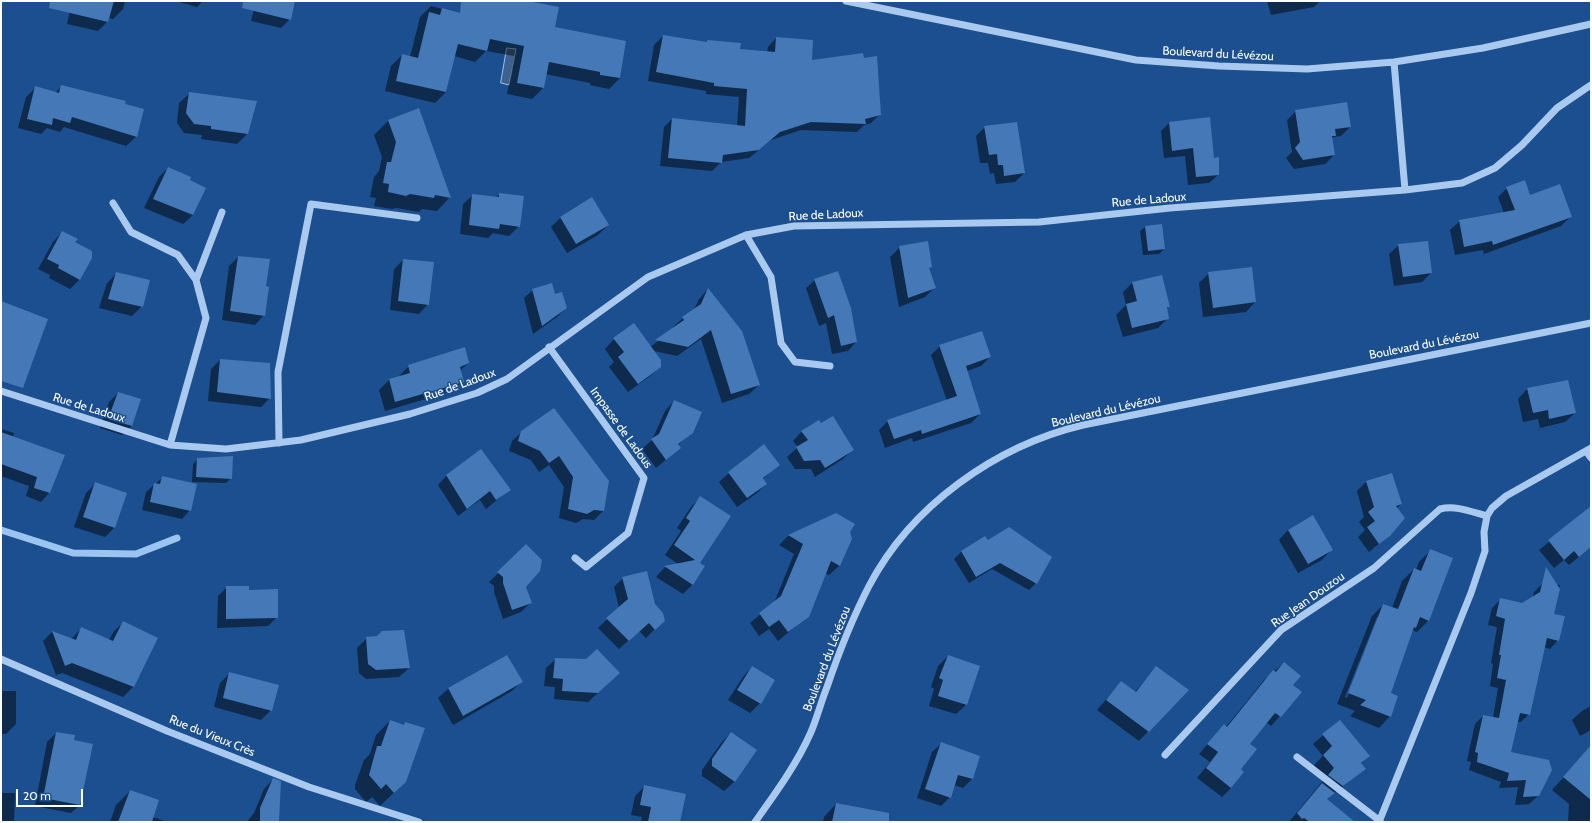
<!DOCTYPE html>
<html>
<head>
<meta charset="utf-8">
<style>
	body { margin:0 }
	#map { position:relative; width:1592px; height:823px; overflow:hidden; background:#1b4f8f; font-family:Cabin,sans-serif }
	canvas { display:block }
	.frame { position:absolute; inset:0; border:2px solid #fff; pointer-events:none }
	.scale { position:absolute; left:16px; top:789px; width:67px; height:18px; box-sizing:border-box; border:2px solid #fff; border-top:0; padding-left:5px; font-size:12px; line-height:14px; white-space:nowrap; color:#fff; -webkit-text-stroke:3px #1b4f8f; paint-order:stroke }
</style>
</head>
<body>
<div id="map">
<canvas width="1592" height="823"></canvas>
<div class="frame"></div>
<div class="scale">20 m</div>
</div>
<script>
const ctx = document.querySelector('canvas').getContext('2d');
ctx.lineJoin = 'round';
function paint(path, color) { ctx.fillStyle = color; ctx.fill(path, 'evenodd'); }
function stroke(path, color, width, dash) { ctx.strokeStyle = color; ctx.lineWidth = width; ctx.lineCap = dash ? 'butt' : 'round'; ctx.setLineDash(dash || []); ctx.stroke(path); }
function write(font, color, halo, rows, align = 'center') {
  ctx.font = font + ' Cabin,sans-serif'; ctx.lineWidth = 3; ctx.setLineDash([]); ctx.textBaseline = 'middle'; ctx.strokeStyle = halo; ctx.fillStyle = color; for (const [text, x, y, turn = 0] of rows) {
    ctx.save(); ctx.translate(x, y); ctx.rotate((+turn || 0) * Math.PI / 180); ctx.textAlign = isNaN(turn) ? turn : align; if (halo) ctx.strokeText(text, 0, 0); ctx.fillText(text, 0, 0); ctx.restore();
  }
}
const water = new Path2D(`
	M 507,48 L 516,49 L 509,85 L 501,83 Z`);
const shadow = new Path2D(`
	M 72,1 L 125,1 L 123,9 L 113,19 L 109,18 L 108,21 L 98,31 L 67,24 Z
	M 176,1 L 203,1 L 197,7 Z
	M 256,1 L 294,1 L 290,19 L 281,28 L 251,21 Z
	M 505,1 L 533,1 L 554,28 L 620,78 L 609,89 L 590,85 L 590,83 L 545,74 L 543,88 L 532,99 L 507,94 L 514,56 L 486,51 L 475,62 L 454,56 L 446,92 L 435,103 L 385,91 L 391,66 L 402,55 L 410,57 L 420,17 L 431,6 L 477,18 Z
	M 1267,1 L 1320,1 L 1314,7 L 1271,15 Z
	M 663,36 L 705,43 L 707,41 L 739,50 L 767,53 L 768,47 L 776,38 L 811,61 L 880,114 L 871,123 L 864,125 L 857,132 L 801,130 L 771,140 L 749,158 L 721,162 L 712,171 L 660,166 L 664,127 L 672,119 L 737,126 L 739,97 L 706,94 L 706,91 L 648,81 L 654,45 Z
	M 62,86 L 123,105 L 136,137 L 126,146 L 64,127 L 60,132 L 47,128 L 41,134 L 18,128 L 26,97 L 36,87 L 55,93 Z
	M 189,94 L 247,134 L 237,144 L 201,139 L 202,135 L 184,133 L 177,123 L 179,103 Z
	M 1296,111 L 1350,127 L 1341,136 L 1334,137 L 1331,139 L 1334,155 L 1325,164 L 1294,169 L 1286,158 L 1292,152 L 1287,120 Z
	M 388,121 L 450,197 L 437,211 L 422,209 L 419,212 L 396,208 L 392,209 L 374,206 L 376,198 L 370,197 L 374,177 L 379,171 L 382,157 L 374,135 Z
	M 1169,123 L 1214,159 L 1218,175 L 1209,183 L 1188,185 L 1185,156 L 1164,158 L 1161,131 Z
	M 985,127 L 1024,173 L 1015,182 L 996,184 L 994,173 L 990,174 L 988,163 L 980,163 L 976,136 Z
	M 168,168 L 189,181 L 193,215 L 183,224 L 144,208 L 159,177 Z
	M 1507,188 L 1529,197 L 1570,217 L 1561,226 L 1484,254 L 1483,250 L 1455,255 L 1450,230 L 1460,221 L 1504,213 L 1498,197 Z
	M 500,194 L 519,226 L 509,236 L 493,233 L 488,238 L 460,234 L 463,204 L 473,195 L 496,197 Z
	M 561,217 L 608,225 L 598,235 L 567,253 L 551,227 Z
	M 1145,227 L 1164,249 L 1159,254 L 1143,255 L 1140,231 Z
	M 62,232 L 74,243 L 80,279 L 70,289 L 49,278 L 50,275 L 38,269 L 53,242 Z
	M 1399,245 L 1431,273 L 1422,282 L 1394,286 L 1389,254 Z
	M 900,247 L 931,266 L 928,269 L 934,288 L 925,297 L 899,307 L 890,257 Z
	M 238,257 L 265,287 L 264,315 L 255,325 L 222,320 L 229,266 Z
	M 403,260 L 428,304 L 419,314 L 390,310 L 394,269 Z
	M 117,273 L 142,306 L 132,316 L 99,308 L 107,283 Z
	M 1209,273 L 1255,302 L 1246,312 L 1203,317 L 1199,283 Z
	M 815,280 L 856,342 L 848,351 L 832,354 L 826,323 L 819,326 L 806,288 Z
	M 1133,282 L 1169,306 L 1166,309 L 1168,318 L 1158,328 L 1123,337 L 1116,315 L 1126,305 L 1123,292 Z
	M 708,289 L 759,385 L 749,394 L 722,403 L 701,339 L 677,356 L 654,351 L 660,366 L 650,376 L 628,392 L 609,367 L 614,362 L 605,349 L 614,339 L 650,347 L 674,329 L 673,327 L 683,318 L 694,310 L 699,299 Z
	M 533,290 L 554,295 L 566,308 L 557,317 L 533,334 L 524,298 Z
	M 940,346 L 990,357 L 981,366 L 967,371 L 980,414 L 971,423 L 913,442 L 912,438 L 885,448 L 879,430 L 888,421 L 947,401 L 931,355 Z
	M 220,360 L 270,398 L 261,407 L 208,401 L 211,369 Z
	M 468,363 L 460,371 L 463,381 L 453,391 L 385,411 L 379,390 L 389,380 L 399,377 L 399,376 L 409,366 Z
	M 1527,389 L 1575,413 L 1565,422 L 1540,428 L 1538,419 L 1523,422 L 1518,399 Z
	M 118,393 L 132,426 L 122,435 L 100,428 L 109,402 Z
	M 674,401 L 692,432 L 678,445 L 680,448 L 656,468 L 642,449 L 652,440 L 665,411 Z
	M 821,424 L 853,449 L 843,459 L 815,477 L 811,469 L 795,469 L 787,457 L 798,447 L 793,441 L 802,431 Z
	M 1,429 L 14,433 L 13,437 L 63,455 L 49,493 L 41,502 L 26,496 L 29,486 L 1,476 Z
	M 522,432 L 607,481 L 603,511 L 594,520 L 583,519 L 576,523 L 559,518 L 564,487 L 549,465 L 539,472 L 531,460 L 509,451 L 512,441 Z
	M 764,445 L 778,465 L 763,479 L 766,484 L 757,493 L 737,507 L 719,482 L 748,456 Z
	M 198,459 L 231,478 L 226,483 L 192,482 L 193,464 Z
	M 447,475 L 509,490 L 486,509 L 480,500 L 458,516 L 438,485 Z
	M 162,478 L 190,510 L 182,519 L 142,510 L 146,492 Z
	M 1366,482 L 1401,504 L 1397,508 L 1389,535 L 1369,552 L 1358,537 L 1365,530 L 1359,522 L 1364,517 L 1357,491 Z
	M 96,483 L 114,528 L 105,537 L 74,527 L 86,493 Z
	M 700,498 L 699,563 L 693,584 L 683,594 L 656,577 L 665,567 L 678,564 L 665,555 L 681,531 L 677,528 L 691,507 Z
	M 1591,508 L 1591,547 L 1569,565 L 1564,560 L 1554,568 L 1539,550 Z
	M 836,514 L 849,532 L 850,539 L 839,566 L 829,575 L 825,573 L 808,616 L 778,641 L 769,629 L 759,636 L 750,623 L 774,603 L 794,554 L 779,545 L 788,536 Z
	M 1288,530 L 1331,550 L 1322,560 L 1298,573 L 1279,540 Z
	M 985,537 L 987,542 L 1050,558 L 1036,583 L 1029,590 L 992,569 L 969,583 L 954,559 L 961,552 Z
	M 526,546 L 525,587 L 530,603 L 521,612 L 503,619 L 494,592 L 494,586 L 489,582 Z
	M 1431,550 L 1428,621 L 1417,632 L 1412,630 L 1390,694 L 1390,716 L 1379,728 L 1350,716 L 1355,711 L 1337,704 L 1372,616 L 1383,605 L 1392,608 L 1402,581 L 1414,569 L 1416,570 L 1419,562 ZM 1377,617 L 1379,617 L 1347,698 L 1345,697 Z
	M 623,578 L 654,605 L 664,620 L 646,638 L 639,631 L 619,649 L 598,628 L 619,608 L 614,587 Z
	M 1542,584 L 1560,585 L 1553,615 L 1558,640 L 1550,649 L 1544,647 L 1529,714 L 1521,722 L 1517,722 L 1510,753 L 1538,796 L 1529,804 L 1515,805 L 1518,787 L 1499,788 L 1501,782 L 1469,770 L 1471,762 L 1467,761 L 1475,724 L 1483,716 L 1493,718 L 1498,688 L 1490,686 L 1493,664 L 1491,663 L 1497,627 L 1488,625 L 1492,608 L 1501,599 L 1522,604 L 1533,597 L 1534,592 Z
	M 227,587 L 248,591 L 277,617 L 268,626 L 217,628 L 218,596 Z
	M 124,622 L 157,639 L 133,687 L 123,697 L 62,673 L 56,675 L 43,641 L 52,632 L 71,639 L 81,629 L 109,640 L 114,631 Z
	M 367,638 L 409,668 L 399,677 L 366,679 L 359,673 L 357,648 Z
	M 507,656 L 521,682 L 512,691 L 453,725 L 438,698 L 448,689 Z
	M 948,656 L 978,667 L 966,705 L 956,714 L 929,706 L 934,689 L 931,687 L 938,666 Z
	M 555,660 L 610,682 L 588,702 L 554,699 L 555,687 L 544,686 L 546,668 Z
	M 1284,663 L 1292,685 L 1301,692 L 1271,726 L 1266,722 L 1248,744 L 1231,788 L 1222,797 L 1197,778 L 1210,762 L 1199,754 L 1224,725 L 1226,727 L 1264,680 Z
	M 752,667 L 760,703 L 750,713 L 728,700 L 743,677 Z
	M 1156,667 L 1187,690 L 1139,741 L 1097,710 L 1121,682 L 1135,692 Z
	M 230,673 L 271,710 L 261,720 L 214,707 L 220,683 Z
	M 1,691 L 16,691 L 16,724 L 6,734 L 1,734 Z
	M 1591,706 L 1591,730 L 1580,736 L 1572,720 L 1582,711 Z
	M 390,721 L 403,725 L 405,723 L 405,782 L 380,806 L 372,797 L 366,802 L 355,789 L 355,785 L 364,760 L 370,754 L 376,735 Z
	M 1340,721 L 1368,756 L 1361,764 L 1364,769 L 1326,800 L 1335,822 L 1289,822 L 1325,778 L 1314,765 L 1323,756 L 1313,744 Z
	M 56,733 L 80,805 L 71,813 L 35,806 L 47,742 Z
	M 731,733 L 756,750 L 734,782 L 724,791 L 702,776 L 702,770 L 721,743 Z
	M 942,743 L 972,779 L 963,788 L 954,785 L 950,797 L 941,806 L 917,798 L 932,752 Z
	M 1586,753 L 1591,757 L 1591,822 L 1568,822 L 1569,804 L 1552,790 Z
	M 273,779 L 278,822 L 247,822 L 254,813 L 264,789 Z
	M 645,786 L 679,822 L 641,822 L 642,817 L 631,815 L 635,796 Z
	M 130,791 L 153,817 L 167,822 L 110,822 L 116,805 Z
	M 1,793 L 15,793 L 14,822 L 1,822 Z
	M 836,804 L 866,822 L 823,822 L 824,817 Z`);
const stream = new Path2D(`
	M 1,530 L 73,553 L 136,554 L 177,538`);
const building = new Path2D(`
	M 50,1 L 114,1 L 108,22 L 49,8 Z
	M 243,1 L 295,1 L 291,20 L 242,8 Z
	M 461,1 L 528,1 L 559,7 L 555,27 L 626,41 L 620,78 L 600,75 L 600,72 L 549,62 L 544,88 L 517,83 L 524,46 L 490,39 L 487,51 L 458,44 L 446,92 L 396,81 L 402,54 L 418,58 L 429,12 L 440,15 L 442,8 L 460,13 Z
	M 663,35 L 707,42 L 707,40 L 741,43 L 740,49 L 775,52 L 776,37 L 813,40 L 812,60 L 863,53 L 864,58 L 877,56 L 881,115 L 865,119 L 866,124 L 811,122 L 780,132 L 759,150 L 723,155 L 722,163 L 668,158 L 672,118 L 745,126 L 747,89 L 714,86 L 714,83 L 656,72 Z
	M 61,85 L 126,101 L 125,104 L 144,109 L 137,137 L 72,117 L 70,123 L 53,118 L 52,125 L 27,119 L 35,86 L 59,93 Z
	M 189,92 L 257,101 L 248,134 L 211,129 L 211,126 L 194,124 L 186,113 Z
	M 1347,102 L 1351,127 L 1335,129 L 1336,136 L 1332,136 L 1335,155 L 1303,160 L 1295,148 L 1300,142 L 1295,110 Z
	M 419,108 L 451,198 L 435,195 L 434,198 L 410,194 L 406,196 L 388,192 L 389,184 L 383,183 L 387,162 L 391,162 L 396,142 L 388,120 Z
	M 1210,117 L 1214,158 L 1219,157 L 1219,175 L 1196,177 L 1193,148 L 1172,151 L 1169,122 Z
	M 1017,122 L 1025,173 L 1004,176 L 1003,165 L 998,165 L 997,154 L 989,155 L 984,126 Z
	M 168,167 L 191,177 L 190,180 L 206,188 L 193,215 L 153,199 Z
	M 1525,180 L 1530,195 L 1560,184 L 1572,217 L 1493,245 L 1492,241 L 1464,247 L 1459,220 L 1515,210 L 1506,187 Z
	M 499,193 L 524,196 L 520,227 L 500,224 L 499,229 L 469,225 L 472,194 L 499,197 Z
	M 592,197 L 609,225 L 576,244 L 560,217 Z
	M 1162,224 L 1165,249 L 1148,251 L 1145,226 Z
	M 62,231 L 78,239 L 75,242 L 92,251 L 92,258 L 80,280 L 58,268 L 59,265 L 47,259 Z
	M 928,241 L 932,267 L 929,268 L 936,288 L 908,298 L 899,246 Z
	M 1428,241 L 1432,273 L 1403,277 L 1398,244 Z
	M 238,256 L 270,259 L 266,286 L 269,287 L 265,316 L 230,311 Z
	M 403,259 L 434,262 L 429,305 L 398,301 Z
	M 1252,267 L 1256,302 L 1213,308 L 1208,272 Z
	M 838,271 L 851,308 L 857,342 L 841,346 L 834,315 L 828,318 L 814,279 Z
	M 116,272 L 150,280 L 143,307 L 108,299 Z
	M 1162,275 L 1170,307 L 1167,307 L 1169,319 L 1132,328 L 1126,304 L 1137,301 L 1132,282 Z
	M 552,283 L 555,294 L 562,292 L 567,308 L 542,326 L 532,289 Z
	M 708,288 L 742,331 L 760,385 L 731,394 L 711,330 L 688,347 L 655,340 L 684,320 L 682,317 L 701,304 Z
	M 1,301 L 48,319 L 23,388 L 1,381 Z
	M 634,323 L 661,360 L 661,367 L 638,384 L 618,357 L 624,352 L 613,338 Z
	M 982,331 L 991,357 L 966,366 L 981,414 L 922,434 L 921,430 L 894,439 L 887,420 L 957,396 L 939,345 Z
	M 465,347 L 469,363 L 460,367 L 464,382 L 395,402 L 389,379 L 410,373 L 408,365 Z
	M 220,359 L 270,363 L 271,399 L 217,392 Z
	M 1568,380 L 1576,413 L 1549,419 L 1548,410 L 1533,413 L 1527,388 Z
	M 118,392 L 141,399 L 132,426 L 108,419 Z
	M 674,400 L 702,412 L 693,433 L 678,444 L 681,448 L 666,460 L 651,439 L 659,434 Z
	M 554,408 L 609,481 L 604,511 L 594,510 L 587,514 L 568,509 L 573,477 L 559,456 L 549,463 L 540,451 L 518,441 L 521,431 Z
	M 833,416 L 854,450 L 825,468 L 820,460 L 804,461 L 796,447 L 808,440 L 801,431 L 819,420 L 821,423 Z
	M 1,432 L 65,455 L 50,493 L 34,488 L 37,477 L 1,464 Z
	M 764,444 L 780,465 L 763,478 L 767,484 L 747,498 L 728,472 Z
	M 481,449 L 511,490 L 496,500 L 490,491 L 467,509 L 446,475 Z
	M 233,456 L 232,479 L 196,477 L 197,458 Z
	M 1392,473 L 1402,504 L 1396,506 L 1405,518 L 1390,536 L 1379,544 L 1367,527 L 1375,521 L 1368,512 L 1374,507 L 1366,481 Z
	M 162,476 L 197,484 L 191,511 L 150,502 L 154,483 L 160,484 Z
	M 95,482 L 127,493 L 115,528 L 83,517 Z
	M 700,496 L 731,516 L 700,563 L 705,566 L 693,585 L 664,566 L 695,560 L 674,545 L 690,521 L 686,518 Z
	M 1591,506 L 1591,547 L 1579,557 L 1574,551 L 1564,560 L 1548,540 Z
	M 836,513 L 855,524 L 850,532 L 852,539 L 840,566 L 831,561 L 809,617 L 788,632 L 779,620 L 769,627 L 759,613 L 781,596 L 803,544 L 788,535 Z
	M 1313,515 L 1333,550 L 1308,564 L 1288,530 Z
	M 1009,527 L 1052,557 L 1037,584 L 1000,563 L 976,577 L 961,551 L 985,536 L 988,540 Z
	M 526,544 L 542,560 L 540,571 L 526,587 L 532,603 L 512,610 L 503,583 L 503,577 L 497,572 Z
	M 1430,549 L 1453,558 L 1429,621 L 1420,617 L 1416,628 L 1414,627 L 1391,693 L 1398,696 L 1391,717 L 1360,705 L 1366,700 L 1348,693 L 1383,604 L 1398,609 L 1414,568 L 1421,571 Z
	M 1546,567 L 1560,589 L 1554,614 L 1565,616 L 1559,641 L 1547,638 L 1530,715 L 1520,713 L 1511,752 L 1549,760 L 1552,770 L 1539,796 L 1523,797 L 1526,780 L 1507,781 L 1509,773 L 1477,762 L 1478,753 L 1475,752 L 1483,715 L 1499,718 L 1506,680 L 1497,678 L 1501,655 L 1499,655 L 1505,619 L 1496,616 L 1500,598 L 1522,603 L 1540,592 Z
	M 647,571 L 655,604 L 663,613 L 665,621 L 655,630 L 649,623 L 629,641 L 606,618 L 628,599 L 622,577 Z
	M 226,586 L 249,586 L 249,590 L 278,589 L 278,618 L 226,619 Z
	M 123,621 L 158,638 L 134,687 L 72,663 L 65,666 L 52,631 L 76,640 L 81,627 L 113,641 Z
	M 404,630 L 410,668 L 376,670 L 368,664 L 366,637 L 377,636 L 382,631 Z
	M 597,649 L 620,673 L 598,693 L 562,691 L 563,679 L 553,678 L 555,658 L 586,659 Z
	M 507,655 L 523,682 L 463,716 L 448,688 Z
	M 948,655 L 980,666 L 967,705 L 938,696 L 943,680 L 939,678 Z
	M 1284,662 L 1301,676 L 1293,685 L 1302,692 L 1281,717 L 1275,713 L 1250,744 L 1257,749 L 1241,769 L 1244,772 L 1231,788 L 1206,768 L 1218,752 L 1207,744 L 1224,724 L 1227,727 L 1273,670 L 1276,672 Z
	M 752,666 L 775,680 L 761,704 L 737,690 Z
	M 1156,666 L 1189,690 L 1149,732 L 1106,700 L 1121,681 L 1136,692 Z
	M 229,672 L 279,685 L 272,711 L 223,698 Z
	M 390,720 L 404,725 L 405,722 L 425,728 L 406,782 L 394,793 L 386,784 L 381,789 L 369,775 L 377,746 L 381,746 Z
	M 1340,720 L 1370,756 L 1361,763 L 1366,769 L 1343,786 L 1328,775 L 1334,768 L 1323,755 L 1332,746 L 1322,734 Z
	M 56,732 L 75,735 L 74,740 L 93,744 L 80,805 L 43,798 Z
	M 731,732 L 757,750 L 735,782 L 712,766 L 712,759 Z
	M 941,742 L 980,756 L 973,779 L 958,775 L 951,798 L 925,789 Z
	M 1591,745 L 1591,800 L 1563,777 Z
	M 273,778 L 281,781 L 279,822 L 260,822 L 260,808 Z
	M 1322,783 L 1335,793 L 1327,799 L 1355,822 L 1310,822 L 1304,818 L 1302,819 L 1297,813 Z
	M 644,785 L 686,794 L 680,822 L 648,822 L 651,807 L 640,805 Z
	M 130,790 L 159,800 L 152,822 L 118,822 Z
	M 836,803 L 889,813 L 889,822 L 832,822 Z`);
const minor = new Path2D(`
	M 846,1 L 1136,60 L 1219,66 L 1307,69 L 1394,62 L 1483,48 L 1591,24
	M 1394,62 L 1405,190
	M 113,203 L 131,232 L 178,255 L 196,280
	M 746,235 L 771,277 L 781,343 L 795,362 L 830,366
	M 549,347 L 644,478 L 628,533 L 586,567 L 575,558
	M 1,391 L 170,445 L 226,449 L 301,440 L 410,414 L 477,393 L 507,379 L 648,277 L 746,235 L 794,226 L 1039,222 L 1170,208 L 1405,190 L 1462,183 L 1495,168 L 1522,145 L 1557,108 L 1591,85
	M 279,443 L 278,372 L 311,204 L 417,218
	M 170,445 L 206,318 L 196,280 L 222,212
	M 1586,451 L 1591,458
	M 1,659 L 167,731 L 309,787 L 419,822
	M 1165,755 L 1281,630 L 1374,568 L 1440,509 C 1456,505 1472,512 1487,516
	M 1297,757 L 1380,821
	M 755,822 C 775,794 797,764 811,732 C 817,718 821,702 827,687 C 839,652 852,619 869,586 C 911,506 995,446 1083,425 L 1591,323
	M 1379,822 L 1471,593 L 1485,551 L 1484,532 L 1487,516 L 1492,508 L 1506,496 L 1591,448`);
const streetNames = [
	["Boulevard du Lévézou",1218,54,3],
	["Rue de Ladoux",1149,200,-5],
	["Rue de Ladoux",826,215,-3],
	["Boulevard du Lévézou",1424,345,-11],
	["Rue de Ladoux",460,385,-20],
	["Rue de Ladoux",89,408,17],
	["Boulevard du Lévézou",1106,411,-13],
	["Impasse de Ladous",621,428,54],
	["Rue Jean Douzou",1308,600,-35],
	["Boulevard du Lévézou",827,659,-69],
	["Rue du Vieux Crès",212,736,22]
];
paint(water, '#3c6290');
stroke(water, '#9cc4f0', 1);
paint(shadow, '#0007');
stroke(stream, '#9cc4f0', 7);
paint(building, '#4478b7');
stroke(minor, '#a9c9ee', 7);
write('12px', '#fff', '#1b4f8f', streetNames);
</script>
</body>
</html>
